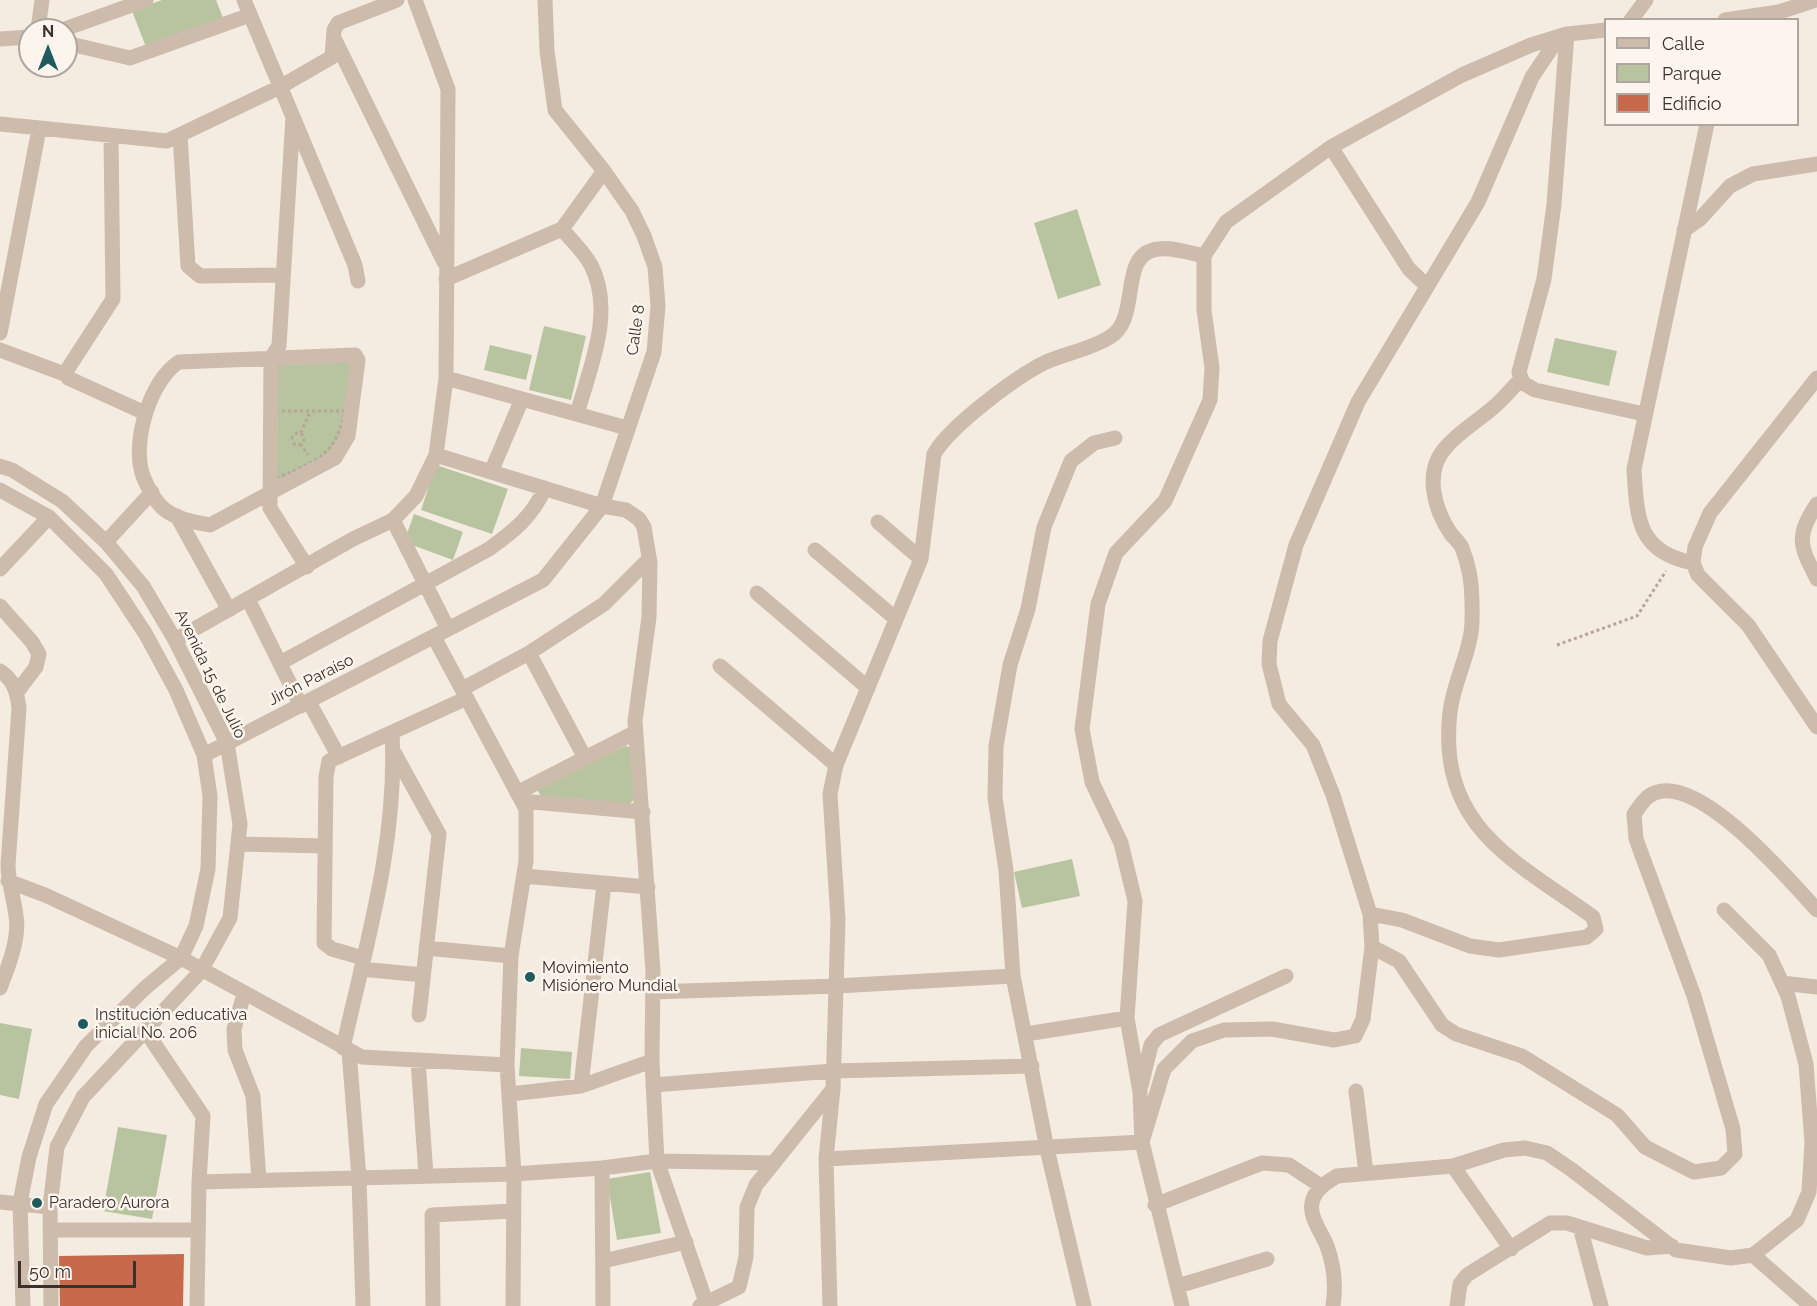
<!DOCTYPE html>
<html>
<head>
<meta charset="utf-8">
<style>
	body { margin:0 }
	#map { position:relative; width:1817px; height:1306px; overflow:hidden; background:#f4ebe1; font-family:Raleway,sans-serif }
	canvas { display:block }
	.legend { position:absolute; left:1604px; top:18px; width:195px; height:108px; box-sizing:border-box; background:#fbf5ee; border:2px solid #aea6a0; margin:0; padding:8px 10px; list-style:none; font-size:18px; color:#3b302b }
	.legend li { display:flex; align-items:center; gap:12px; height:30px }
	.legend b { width:30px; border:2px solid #aea6a0 }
	.north { position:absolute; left:18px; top:18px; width:60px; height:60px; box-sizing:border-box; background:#fbf5ee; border:2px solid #aea6a0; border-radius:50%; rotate:0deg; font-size:16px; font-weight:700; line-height:24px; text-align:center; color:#3b302b }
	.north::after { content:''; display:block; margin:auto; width:21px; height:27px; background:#1f5a5e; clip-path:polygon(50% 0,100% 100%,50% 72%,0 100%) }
	.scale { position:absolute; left:18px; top:1261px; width:118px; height:27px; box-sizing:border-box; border:3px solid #3b302b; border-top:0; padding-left:8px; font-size:18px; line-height:21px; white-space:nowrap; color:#3b302b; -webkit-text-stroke:4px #fbf5ee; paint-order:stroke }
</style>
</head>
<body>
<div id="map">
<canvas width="1817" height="1306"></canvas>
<ul class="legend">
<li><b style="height:8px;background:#cdbbac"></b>Calle</li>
<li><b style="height:16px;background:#b8c4a0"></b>Parque</li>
<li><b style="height:16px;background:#c8694b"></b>Edificio</li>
</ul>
<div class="north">N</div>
<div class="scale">50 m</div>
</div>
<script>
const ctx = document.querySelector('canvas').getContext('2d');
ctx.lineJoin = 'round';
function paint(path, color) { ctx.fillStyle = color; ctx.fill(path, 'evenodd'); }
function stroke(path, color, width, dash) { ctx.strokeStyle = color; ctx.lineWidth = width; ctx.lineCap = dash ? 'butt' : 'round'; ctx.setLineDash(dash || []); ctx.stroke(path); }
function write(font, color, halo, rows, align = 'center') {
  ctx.font = font + ' Raleway,sans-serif'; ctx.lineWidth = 5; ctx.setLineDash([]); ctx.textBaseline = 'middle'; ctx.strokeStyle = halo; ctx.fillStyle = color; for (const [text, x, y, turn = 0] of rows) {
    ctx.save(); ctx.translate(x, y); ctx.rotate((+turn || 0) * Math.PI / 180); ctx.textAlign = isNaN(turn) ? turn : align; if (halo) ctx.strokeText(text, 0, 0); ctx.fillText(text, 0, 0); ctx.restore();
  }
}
const green = new Path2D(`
	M 162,0 L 216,0 L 223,18 L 146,47 L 132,11 Z
	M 1077,209 L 1101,285 L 1058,299 L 1034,223 Z
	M 544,326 L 586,336 L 571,400 L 529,390 Z
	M 1555,338 L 1617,351 L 1609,386 L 1547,372 Z
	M 490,345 L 532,355 L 526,380 L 484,370 Z
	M 347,359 L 352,364 C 348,394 351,435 328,458 C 317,468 294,473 281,480 L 274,479 L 275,361 Z
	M 436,465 L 508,489 L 492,534 L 421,510 Z
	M 414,514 L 463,532 L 453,560 L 404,542 Z
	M 626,746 L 630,747 L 636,798 L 628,805 L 541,797 L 537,788 L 540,785 Z
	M 1072,859 L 1080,896 L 1022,908 L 1014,872 Z
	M 0,1023 L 32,1029 L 19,1099 L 0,1095 Z
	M 521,1048 L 572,1052 L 570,1079 L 519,1076 Z
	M 118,1127 L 167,1135 L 152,1219 L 103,1211 Z
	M 650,1172 L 661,1233 L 617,1240 L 607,1179 Z`);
const building = new Path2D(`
	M 184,1254 L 183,1306 L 60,1306 L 59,1256 Z`);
const path = new Path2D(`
	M 276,411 L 345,411 C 335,456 319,459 280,477 L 277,477 Z
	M 301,433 L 310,411
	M292 439a6 6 0 1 1 12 0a6 6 0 1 1-12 0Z
	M 300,444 L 308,455
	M 1557,645 L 1637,616 L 1666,571`);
const minor = new Path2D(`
	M 244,0 L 355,265 L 358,281
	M 1631,20 L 1646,0
	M 1725,20 L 1779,12 L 1816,0
	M 38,30 L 42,0
	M 62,30 L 146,0
	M 1567,34 L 1554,204 L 1544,279 L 1519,372 L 1523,383 L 1535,390 L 1644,414
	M 334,38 L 444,262
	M 0,39 L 30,37
	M 66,43 L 130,58 L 250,15
	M 293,117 L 279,346 L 271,358 L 270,508 L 307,567
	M 0,124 L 167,141 L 280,87 L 332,57 L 334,30 L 338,23 L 397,0
	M 180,135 L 188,266 L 200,276 L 283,275
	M 1331,147 L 1409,269 L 1427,286
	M 1684,230 L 1700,219 L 1730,186 L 1753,174 L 1817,164
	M 446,279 L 562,229
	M 0,333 L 39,129
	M 0,350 L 67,375 L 68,378 L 145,413
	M 355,355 L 358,360 L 348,436 L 335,458 L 210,525 C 193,522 170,518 159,504 C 153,497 146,484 143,476 C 131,443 150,380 179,362 Z
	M 67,375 L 67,370 L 113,299 L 111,136
	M 446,378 L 627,428
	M 1817,378 L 1710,513 L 1695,547 L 1693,563 L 1698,575 L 1748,625 L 1817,727
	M 577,414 C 590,367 615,312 591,265 C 584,252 571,240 562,229 L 604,171
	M 436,455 L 602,506 L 626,510 L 639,519 L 644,527 L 650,563 L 649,617 L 635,721 L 653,971 L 652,1061 L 657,1161 L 706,1302
	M 0,466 L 12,470 L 62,501 L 106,542 L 143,586 L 175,640 L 227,743 L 240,824 L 230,918 L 201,971 L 83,1097 L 57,1147 L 50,1207 L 51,1306
	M 491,472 L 522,399
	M 0,490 L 49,517 L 106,574 L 145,633 L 176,690 L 204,755 L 210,796 L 208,869 L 196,926 L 181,958 L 145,988 L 86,1046 L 46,1104 L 29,1157 L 20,1203 L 23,1306
	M 1817,504 C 1795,537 1800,546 1817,579
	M 177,516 L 229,610
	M 393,520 L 448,629
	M 878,522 L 921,559
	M 106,542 L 152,492
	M 815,550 L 896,619
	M 1693,563 C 1637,552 1637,518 1634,469 L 1707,124
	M 0,569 L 49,517
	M 757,593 L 868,688
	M 248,599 L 301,706
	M 0,606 L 32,642 L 39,654 L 36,667 L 17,692
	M 434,637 L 526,809 L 526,861 L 511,956 L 507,1065 L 514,1174 L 513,1306
	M 175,640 L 353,539 L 393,520 L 416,496 L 436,455 L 446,378 L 448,89 L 415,0
	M 529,653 L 585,758
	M 280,663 L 489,549 C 514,531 532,517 545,488
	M 720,666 L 836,765
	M 0,671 C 14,680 17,692 19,708 L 8,865 C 8,883 14,898 16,916 C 20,938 8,967 0,988
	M 462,689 L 529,653 L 604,604 L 649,559
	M 309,702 L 339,757
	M 395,754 L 439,834 L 419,1015
	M 204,755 L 543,580 L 602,506 L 654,352 L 658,306 L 655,267 L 644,236 L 632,211 L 604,171 L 555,110 L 547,51 L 545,0
	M 517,793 L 636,732
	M 522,801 L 643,812
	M 239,844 L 325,846
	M 524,876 L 648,887
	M 8,881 L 45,895 L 181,958 L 362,1057 L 507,1065
	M 1370,914 L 1402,920 L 1470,946 L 1499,950 L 1587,937 L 1596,929 L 1593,917 C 1514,860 1437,827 1450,712 C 1453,686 1465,664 1470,638 C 1473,627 1472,613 1472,602 C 1472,584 1469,565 1462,548 C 1460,543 1455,539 1451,534 C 1434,509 1423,471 1447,446 C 1461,430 1481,419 1496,405 C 1505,397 1513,387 1521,379
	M 1372,947 L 1399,961 L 1442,1025 L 1456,1034 L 1522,1056 L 1617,1115 L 1645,1147 L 1694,1172 L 1721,1168 L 1735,1154 L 1733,1129 L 1694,996 L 1636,839 L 1634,814 C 1638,809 1643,800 1649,796 C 1693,765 1790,881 1817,910
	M 426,948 L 511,956
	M 363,958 L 332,949 L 324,943 L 326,777 L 329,761 L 467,698
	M 361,969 L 423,975
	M 1782,983 L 1817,987
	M 653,992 L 837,986 L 1013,976
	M 244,994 L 234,1029 L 235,1050 L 253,1096 L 259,1180
	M 145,1030 L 203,1116 L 199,1182 L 197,1306
	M 1026,1034 L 1127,1018
	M 343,1048 C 366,944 398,840 392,733
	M 349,1051 L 359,1178 L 363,1306
	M 418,1060 L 426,1176
	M 653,1085 L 833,1071 L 1032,1066
	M 581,1086 L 604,884
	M 1141,1086 L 1151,1045 L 1159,1035 L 1286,976
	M 1356,1091 L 1366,1173
	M 510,1094 L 581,1086 L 652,1061
	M 826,1159 L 1142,1142 L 1164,1069 L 1192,1041 L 1224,1030 L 1272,1029 L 1334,1040 L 1355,1036 L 1363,1019 L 1372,947 L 1370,914 L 1333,795 L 1313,745 L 1279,704 L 1269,664 L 1270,641 L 1296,545 L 1358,402 L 1478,202 L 1532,77 L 1559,37
	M 1453,1166 L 1511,1249
	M 602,1168 L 603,1306
	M 199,1182 L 514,1174 L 602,1168 L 657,1161 L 774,1163
	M 0,1202 L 50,1207
	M 1155,1205 L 1262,1163 L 1289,1165 L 1321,1186
	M 1580,1227 L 1601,1306
	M 50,1230 L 198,1230
	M 1753,1255 L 1811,1306
	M 603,1261 L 686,1242
	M 1178,1286 L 1267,1259
	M 433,1306 L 432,1215 L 514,1211
	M 700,1306 L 739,1287 L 746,1257 L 747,1207 L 756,1185 L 833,1089 L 838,920 L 830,794 L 836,765 L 921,559 L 934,454 C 950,426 1017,376 1046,362 C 1067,353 1091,349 1110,337 C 1142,318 1117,252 1159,249 C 1173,247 1190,253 1204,256
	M 830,1306 L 826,1159 L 833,1089
	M 1084,1306 L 1047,1149 L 1013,976 L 1006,870 L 995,798 L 996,746 L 1010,665 L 1028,609 L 1044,527 L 1071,461 L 1094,443 L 1115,438
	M 1182,1306 L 1142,1142 L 1140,1092 L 1127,1018 L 1135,901 L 1121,843 L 1092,782 L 1082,729 L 1098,604 L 1116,553 L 1165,501 L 1210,400 L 1212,368 L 1204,310 L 1204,256 L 1226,222 L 1331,147 L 1462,75 L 1531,45 L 1567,34 L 1606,30
	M 1333,1306 C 1336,1286 1334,1265 1327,1246 C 1322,1233 1309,1217 1312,1203 C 1314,1190 1327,1182 1337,1176 L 1453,1166 L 1504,1150 L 1525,1148 L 1547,1153 L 1572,1170 L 1676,1250 L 1731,1258 L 1753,1255 L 1797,1220 L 1809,1192 L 1812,1143 L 1806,1064 L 1788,996 L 1769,955 L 1724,910
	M 1457,1306 L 1460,1284 L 1467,1275 L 1550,1223 L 1567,1223 L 1647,1248 L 1672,1246`);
const markers = [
	[530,977,6,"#1f5a5e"],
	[83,1024,6,"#1f5a5e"],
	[37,1203,6,"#1f5a5e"]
];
const streetNames = [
	["Calle 8",636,330,-82],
	["Avenida 15 de Julio",210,674,64],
	["Jirón Paraíso",311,680,-27]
];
const poiNames = [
	["Movimiento",542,968],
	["Misiónero Mundial",542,986],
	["Institución educativa",95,1015],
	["inicial No. 206",95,1033],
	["Paradero Aurora",49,1203]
];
paint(green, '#b8c4a0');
paint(building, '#c8694b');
stroke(path, '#b9a596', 3, [3, 3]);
stroke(minor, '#cdbbac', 15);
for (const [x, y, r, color] of markers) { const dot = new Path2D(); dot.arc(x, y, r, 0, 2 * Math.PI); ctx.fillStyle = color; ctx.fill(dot); stroke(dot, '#fbf5ee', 2); }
write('16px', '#3b302b', '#fbf5ee', streetNames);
write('16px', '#3b302b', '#fbf5ee', poiNames, 'left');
</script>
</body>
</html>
